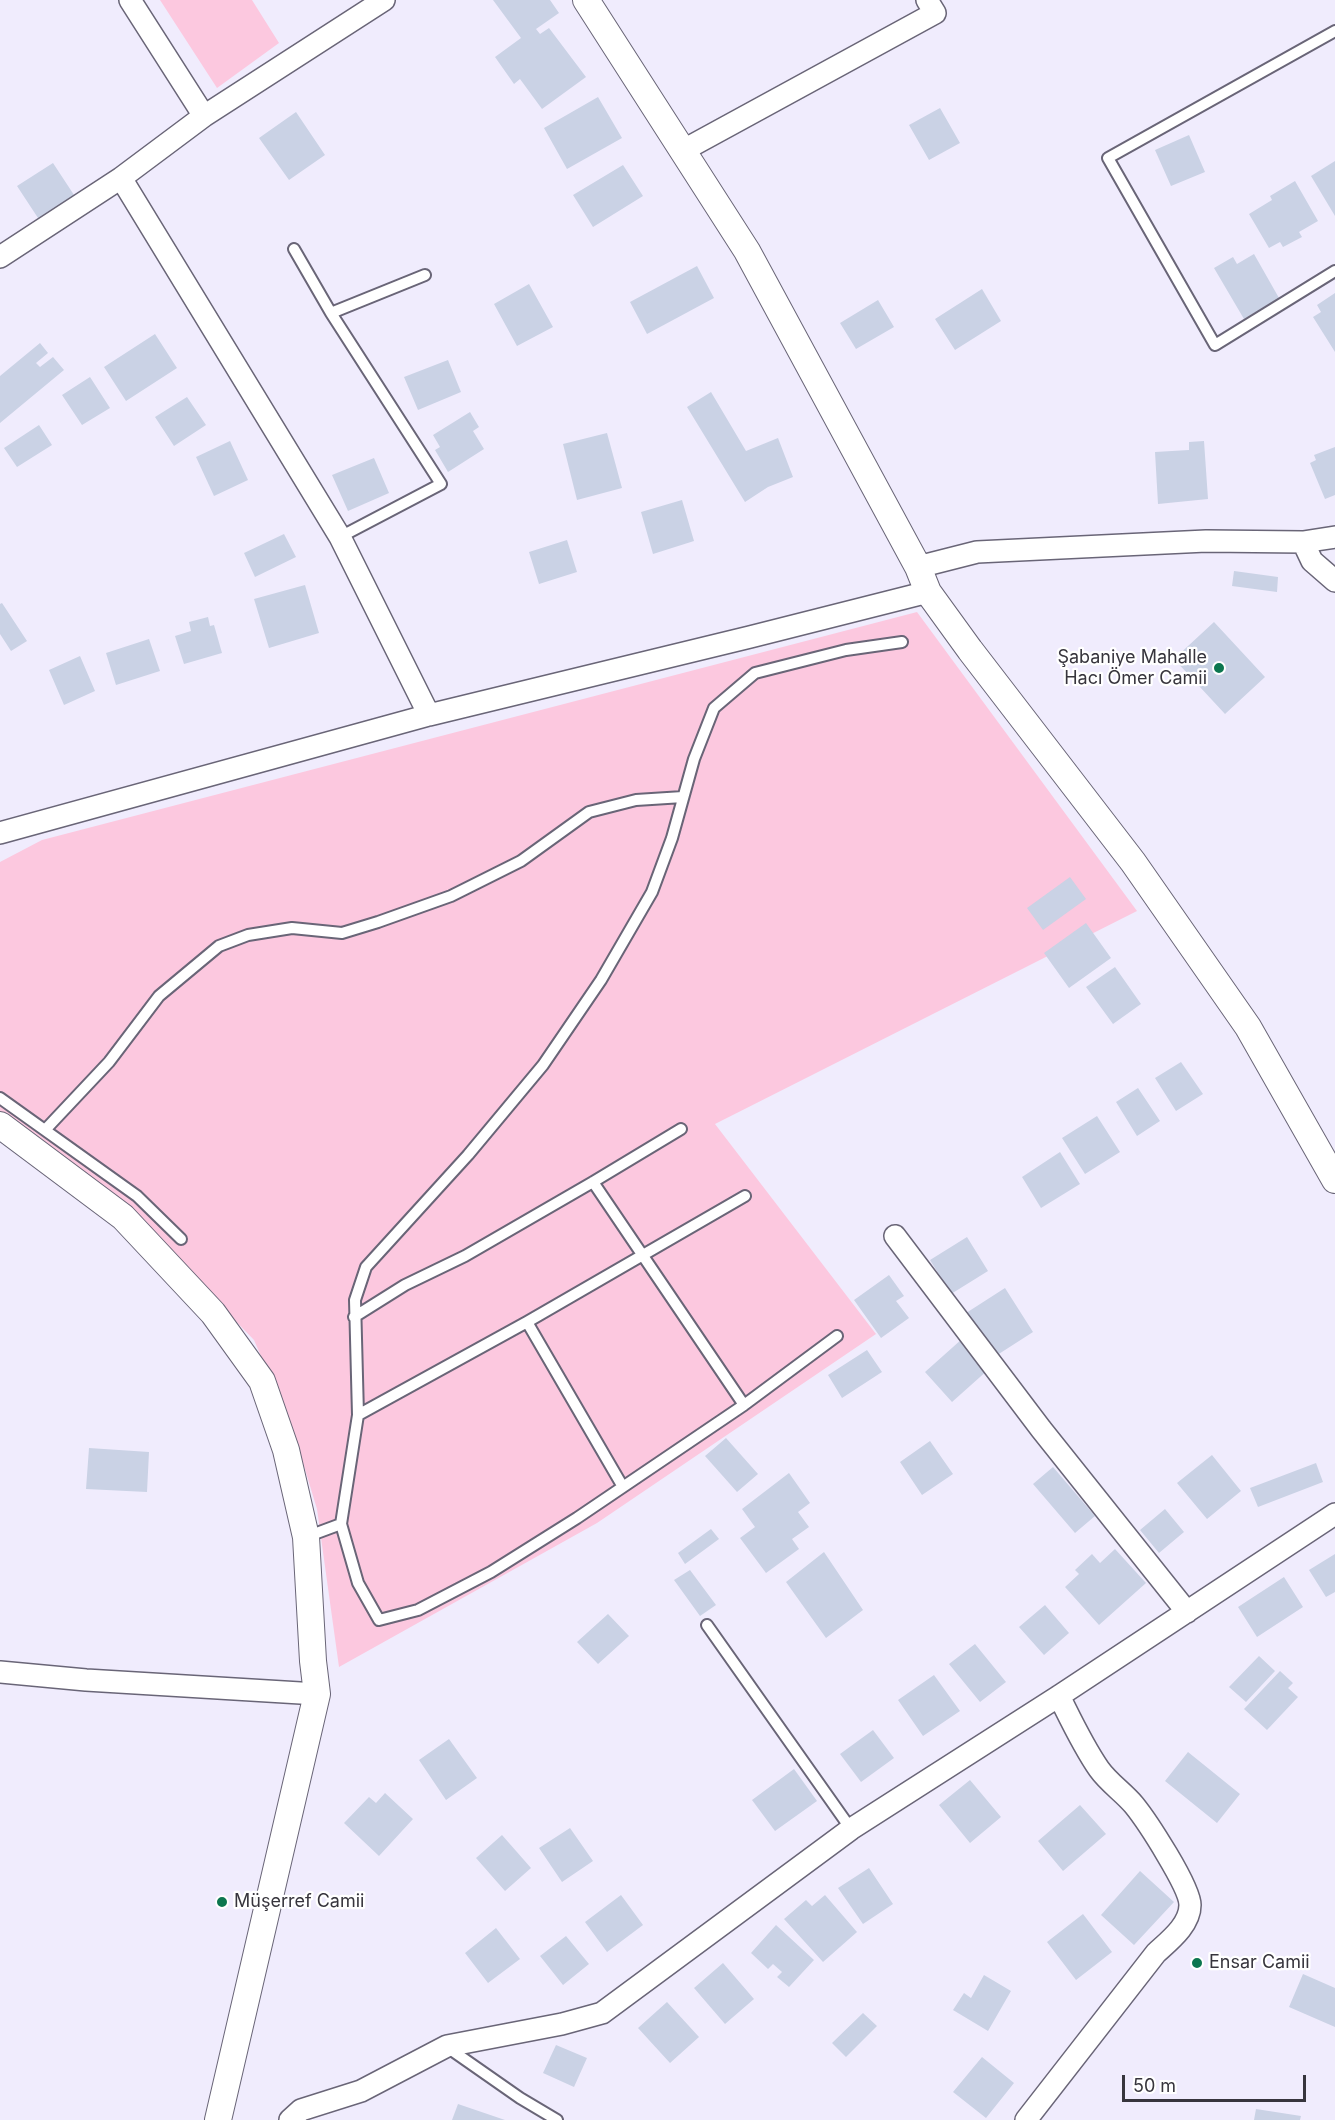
<!DOCTYPE html>
<html>
<head>
<meta charset="utf-8">
<style>
	body { margin:0 }
	#map { position:relative; width:1335px; height:2120px; overflow:hidden; background:#f0ecfd; font-family:Inter,sans-serif }
	canvas { display:block }
	.scale { position:absolute; left:1122px; top:2075px; width:184px; height:27px; box-sizing:border-box; border:3px solid #37353d; border-top:0; padding-left:8px; font-size:18px; line-height:21px; white-space:nowrap; color:#37353d; -webkit-text-stroke:4px #fff; paint-order:stroke }
</style>
</head>
<body>
<div id="map">
<canvas width="1335" height="2120"></canvas>
<div class="scale">50 m</div>
</div>
<script>
const ctx = document.querySelector('canvas').getContext('2d');
ctx.lineJoin = 'round';
function paint(path, color) { ctx.fillStyle = color; ctx.fill(path, 'evenodd'); }
function stroke(path, color, width, dash) { ctx.strokeStyle = color; ctx.lineWidth = width; ctx.lineCap = dash ? 'butt' : 'round'; ctx.setLineDash(dash || []); ctx.stroke(path); }
function write(font, color, halo, rows, align = 'center') {
  ctx.font = font + ' Inter,sans-serif'; ctx.lineWidth = 4.5; ctx.setLineDash([]); ctx.textBaseline = 'middle'; ctx.strokeStyle = halo; ctx.fillStyle = color; for (const [text, x, y, turn = 0] of rows) {
    ctx.save(); ctx.translate(x, y); ctx.rotate((+turn || 0) * Math.PI / 180); ctx.textAlign = isNaN(turn) ? turn : align; if (halo) ctx.strokeText(text, 0, 0); ctx.fillText(text, 0, 0); ctx.restore();
  }
}
const green = new Path2D(`
	M 160,0 L 252,0 L 279,43 L 217,88 Z
	M 917,612 L 1137,911 L 715,1124 L 876,1334 L 597,1523 L 339,1667 L 317,1509 L 293,1430 L 254,1340 L 146,1229 L 0,1116 L 0,862 L 42,840 Z`);
const building = new Path2D(`
	M 493,0 L 550,0 L 559,13 L 536,29 L 540,34 L 549,28 L 586,77 L 542,109 L 520,79 L 514,84 L 495,57 L 521,38 Z
	M 598,97 L 622,138 L 567,169 L 544,128 Z
	M 940,108 L 960,143 L 929,160 L 909,125 Z
	M 296,112 L 325,155 L 289,180 L 259,138 Z
	M 1189,135 L 1205,172 L 1171,186 L 1155,150 Z
	M 1335,161 L 1335,216 L 1311,176 Z
	M 53,163 L 76,198 L 40,221 L 17,186 Z
	M 623,165 L 643,196 L 593,227 L 573,195 Z
	M 1295,181 L 1318,221 L 1299,232 L 1302,237 L 1283,247 L 1280,242 L 1269,248 L 1249,214 L 1272,200 L 1270,196 Z
	M 1254,254 L 1279,298 L 1244,319 L 1214,268 L 1233,257 L 1237,264 Z
	M 697,266 L 714,298 L 647,334 L 630,302 Z
	M 529,284 L 553,327 L 517,346 L 494,304 Z
	M 982,289 L 1001,321 L 955,350 L 935,319 Z
	M 1335,293 L 1335,352 L 1313,317 L 1321,312 L 1317,305 Z
	M 878,300 L 894,327 L 856,349 L 840,323 Z
	M 155,334 L 177,368 L 126,401 L 104,367 Z
	M 40,343 L 48,353 L 36,363 L 40,367 L 53,357 L 64,370 L 0,423 L 0,376 Z
	M 448,360 L 461,392 L 418,410 L 404,377 Z
	M 90,377 L 110,408 L 82,425 L 62,395 Z
	M 711,392 L 746,451 L 778,438 L 793,477 L 768,487 L 745,502 L 687,407 Z
	M 187,397 L 206,425 L 174,446 L 155,417 Z
	M 470,412 L 479,427 L 473,431 L 484,449 L 448,472 L 435,450 L 440,447 L 433,435 Z
	M 39,425 L 52,445 L 17,467 L 4,448 Z
	M 607,433 L 622,488 L 577,500 L 563,444 Z
	M 230,441 L 248,480 L 214,496 L 196,457 Z
	M 1204,441 L 1208,499 L 1158,504 L 1155,452 L 1189,450 L 1189,442 Z
	M 1335,447 L 1335,495 L 1325,499 L 1310,463 L 1316,460 L 1314,455 Z
	M 374,458 L 389,493 L 348,511 L 332,475 Z
	M 682,500 L 694,541 L 653,554 L 641,512 Z
	M 284,534 L 296,557 L 255,577 L 244,553 Z
	M 567,540 L 577,572 L 539,584 L 529,552 Z
	M 1234,571 L 1278,577 L 1277,592 L 1232,586 Z
	M 305,585 L 319,633 L 269,648 L 254,599 Z
	M 2,603 L 27,641 L 11,651 L 0,634 L 0,604 Z
	M 208,617 L 210,626 L 214,625 L 222,653 L 184,664 L 175,636 L 191,631 L 189,622 Z
	M 1214,622 L 1265,677 L 1225,714 L 1174,659 Z
	M 149,639 L 160,671 L 116,685 L 106,653 Z
	M 80,656 L 95,691 L 64,705 L 49,670 Z
	M 1070,877 L 1086,899 L 1043,930 L 1027,908 Z
	M 1086,923 L 1111,958 L 1069,988 L 1044,953 Z
	M 1115,967 L 1141,1004 L 1113,1024 L 1086,987 Z
	M 1181,1062 L 1203,1094 L 1176,1111 L 1155,1078 Z
	M 1138,1088 L 1160,1121 L 1137,1136 L 1116,1102 Z
	M 1097,1116 L 1120,1152 L 1085,1174 L 1062,1138 Z
	M 1060,1152 L 1080,1184 L 1041,1208 L 1022,1177 Z
	M 967,1237 L 988,1271 L 951,1294 L 930,1260 Z
	M 889,1275 L 904,1296 L 896,1301 L 909,1318 L 881,1338 L 854,1300 Z
	M 1005,1288 L 1033,1332 L 991,1359 L 963,1315 Z
	M 962,1339 L 989,1369 L 952,1402 L 925,1372 Z
	M 867,1350 L 882,1372 L 842,1398 L 828,1375 Z
	M 726,1438 L 758,1474 L 737,1492 L 705,1456 Z
	M 930,1441 L 953,1474 L 922,1495 L 900,1462 Z
	M 89,1448 L 149,1452 L 147,1492 L 86,1489 Z
	M 1212,1455 L 1241,1491 L 1207,1519 L 1177,1483 Z
	M 1316,1463 L 1323,1482 L 1258,1507 L 1250,1488 Z
	M 1053,1467 L 1095,1516 L 1075,1533 L 1033,1484 Z
	M 789,1473 L 810,1503 L 798,1512 L 809,1527 L 792,1539 L 799,1549 L 766,1573 L 740,1538 L 755,1527 L 742,1509 Z
	M 1165,1509 L 1184,1532 L 1159,1553 L 1140,1530 Z
	M 711,1529 L 719,1539 L 685,1564 L 678,1553 Z
	M 1115,1549 L 1146,1583 L 1099,1625 L 1065,1587 L 1079,1574 L 1075,1570 L 1092,1554 L 1100,1563 Z
	M 824,1552 L 863,1610 L 826,1638 L 786,1582 Z
	M 1335,1554 L 1335,1592 L 1326,1597 L 1309,1570 Z
	M 690,1570 L 716,1605 L 700,1616 L 674,1580 Z
	M 1284,1577 L 1303,1607 L 1257,1637 L 1238,1607 Z
	M 1045,1605 L 1069,1633 L 1044,1655 L 1019,1627 Z
	M 608,1614 L 629,1636 L 598,1664 L 577,1642 Z
	M 975,1644 L 1006,1682 L 980,1702 L 949,1664 Z
	M 1259,1656 L 1275,1671 L 1246,1702 L 1229,1687 Z
	M 1280,1671 L 1293,1683 L 1288,1688 L 1298,1697 L 1267,1730 L 1244,1709 Z
	M 934,1675 L 960,1711 L 923,1736 L 898,1700 Z
	M 873,1730 L 894,1758 L 861,1782 L 840,1754 Z
	M 449,1739 L 477,1778 L 446,1800 L 419,1760 Z
	M 1188,1752 L 1240,1794 L 1217,1823 L 1165,1781 Z
	M 794,1769 L 817,1801 L 775,1831 L 752,1800 Z
	M 970,1780 L 1001,1817 L 970,1843 L 939,1805 Z
	M 385,1793 L 413,1819 L 379,1856 L 344,1823 L 369,1797 L 376,1803 Z
	M 1080,1805 L 1106,1834 L 1063,1871 L 1038,1841 Z
	M 570,1828 L 593,1861 L 562,1882 L 539,1848 Z
	M 502,1835 L 531,1868 L 505,1891 L 476,1858 Z
	M 869,1868 L 893,1904 L 863,1924 L 838,1888 Z
	M 1140,1871 L 1174,1902 L 1134,1945 L 1101,1915 Z
	M 621,1895 L 643,1925 L 607,1952 L 585,1922 Z
	M 825,1895 L 857,1932 L 823,1962 L 784,1919 L 806,1900 L 812,1906 Z
	M 1083,1914 L 1112,1952 L 1076,1980 L 1047,1942 Z
	M 776,1925 L 814,1960 L 789,1987 L 777,1977 L 782,1972 L 773,1964 L 768,1969 L 751,1953 Z
	M 496,1928 L 520,1959 L 488,1983 L 465,1953 Z
	M 566,1936 L 589,1964 L 563,1985 L 540,1956 Z
	M 723,1963 L 754,1999 L 725,2024 L 694,1988 Z
	M 1303,1974 L 1335,1988 L 1335,2027 L 1289,2007 Z
	M 984,1975 L 1011,1991 L 988,2031 L 953,2010 L 964,1993 L 971,1998 Z
	M 667,2002 L 699,2037 L 670,2063 L 638,2028 Z
	M 863,2013 L 877,2026 L 846,2057 L 832,2043 Z
	M 556,2045 L 587,2058 L 574,2087 L 543,2073 Z
	M 982,2057 L 1014,2083 L 986,2118 L 953,2092 Z
	M 458,2104 L 505,2120 L 452,2120 Z
	M 1256,2109 L 1301,2116 L 1300,2120 L 1254,2120 Z`);
const service = new Path2D(`
	M 1335,31 L 1108,158 L 1215,345 L 1335,271
	M 294,249 L 331,313 L 441,484 L 340,537
	M 331,313 L 425,275
	M 0,1098 L 137,1196 L 181,1239
	M 45,1130 L 109,1062 L 159,996 L 219,946 L 248,935 L 292,928 L 342,933 L 378,922 L 451,896 L 521,861 L 589,812 L 636,800 L 683,797
	M 593,1182 L 744,1405
	M 354,1317 L 405,1285 L 465,1256 L 593,1182 L 681,1129
	M 527,1322 L 623,1487
	M 358,1415 L 527,1322 L 745,1196
	M 341,1524 L 358,1583 L 379,1620 L 418,1610 L 491,1572 L 577,1518 L 744,1405 L 837,1336
	M 306,1537 L 341,1524 L 358,1415 L 355,1300 L 366,1267 L 468,1155 L 543,1065 L 601,980 L 652,892 L 672,838 L 694,759 L 714,708 L 755,673 L 846,650 L 902,642
	M 707,1625 L 851,1829
	M 447,2047 L 520,2098 L 557,2120`);
const minor = new Path2D(`
	M 130,0 L 204,116
	M 682,151 L 935,13 L 927,0
	M 121,178 L 340,537 L 429,715
	M 0,257 L 121,178 L 204,116 L 384,0
	M 1303,542 L 1312,561 L 1335,581
	M 918,567 L 977,552 L 1206,541 L 1303,542 L 1335,537
	M 0,833 L 429,715 L 750,637 L 928,592
	M 895,1236 L 1041,1429 L 1187,1612
	M 0,1672 L 86,1680 L 317,1694
	M 290,2120 L 301,2110 L 361,2091 L 447,2046 L 562,2024 L 602,2013 L 851,1829 L 1059,1696 L 1335,1514
	M 1026,2120 L 1156,1953 C 1169,1941 1190,1925 1190,1905 C 1190,1887 1147,1821 1134,1805 C 1123,1792 1109,1783 1099,1769 C 1083,1746 1071,1720 1059,1696`);
const tertiary = new Path2D(`
	M 586,0 L 747,251 L 918,567 L 928,592 L 970,650 L 1133,862 L 1248,1027 L 1335,1180
	M 0,1125 L 123,1217 L 213,1313 L 262,1381 L 286,1450 L 306,1537 L 313,1661 L 317,1694 L 218,2120`);
const markers = [
	[1219,668,6,"#0c764f"],
	[222,1902,6,"#0c764f"],
	[1197,1963,6,"#0c764f"]
];
const poiNames = [
	["Şabaniye Mahalle",1207,658,"right"],
	["Hacı Ömer Camii",1207,679,"right"],
	["Müşerref Camii",234,1902],
	["Ensar Camii",1209,1963]
];
paint(green, '#fcc8df');
paint(building, '#cad2e5');
stroke(service, '#696577', 14);
stroke(minor, '#696577', 24);
stroke(tertiary, '#696577', 28);
stroke(service, '#fff', 10);
stroke(minor, '#fff', 21);
stroke(tertiary, '#fff', 26);
for (const [x, y, r, color] of markers) { const dot = new Path2D(); dot.arc(x, y, r, 0, 2 * Math.PI); ctx.fillStyle = color; ctx.fill(dot); stroke(dot, '#fff', 2); }
write('18px', '#37353d', '#fff', poiNames, 'left');
</script>
</body>
</html>
